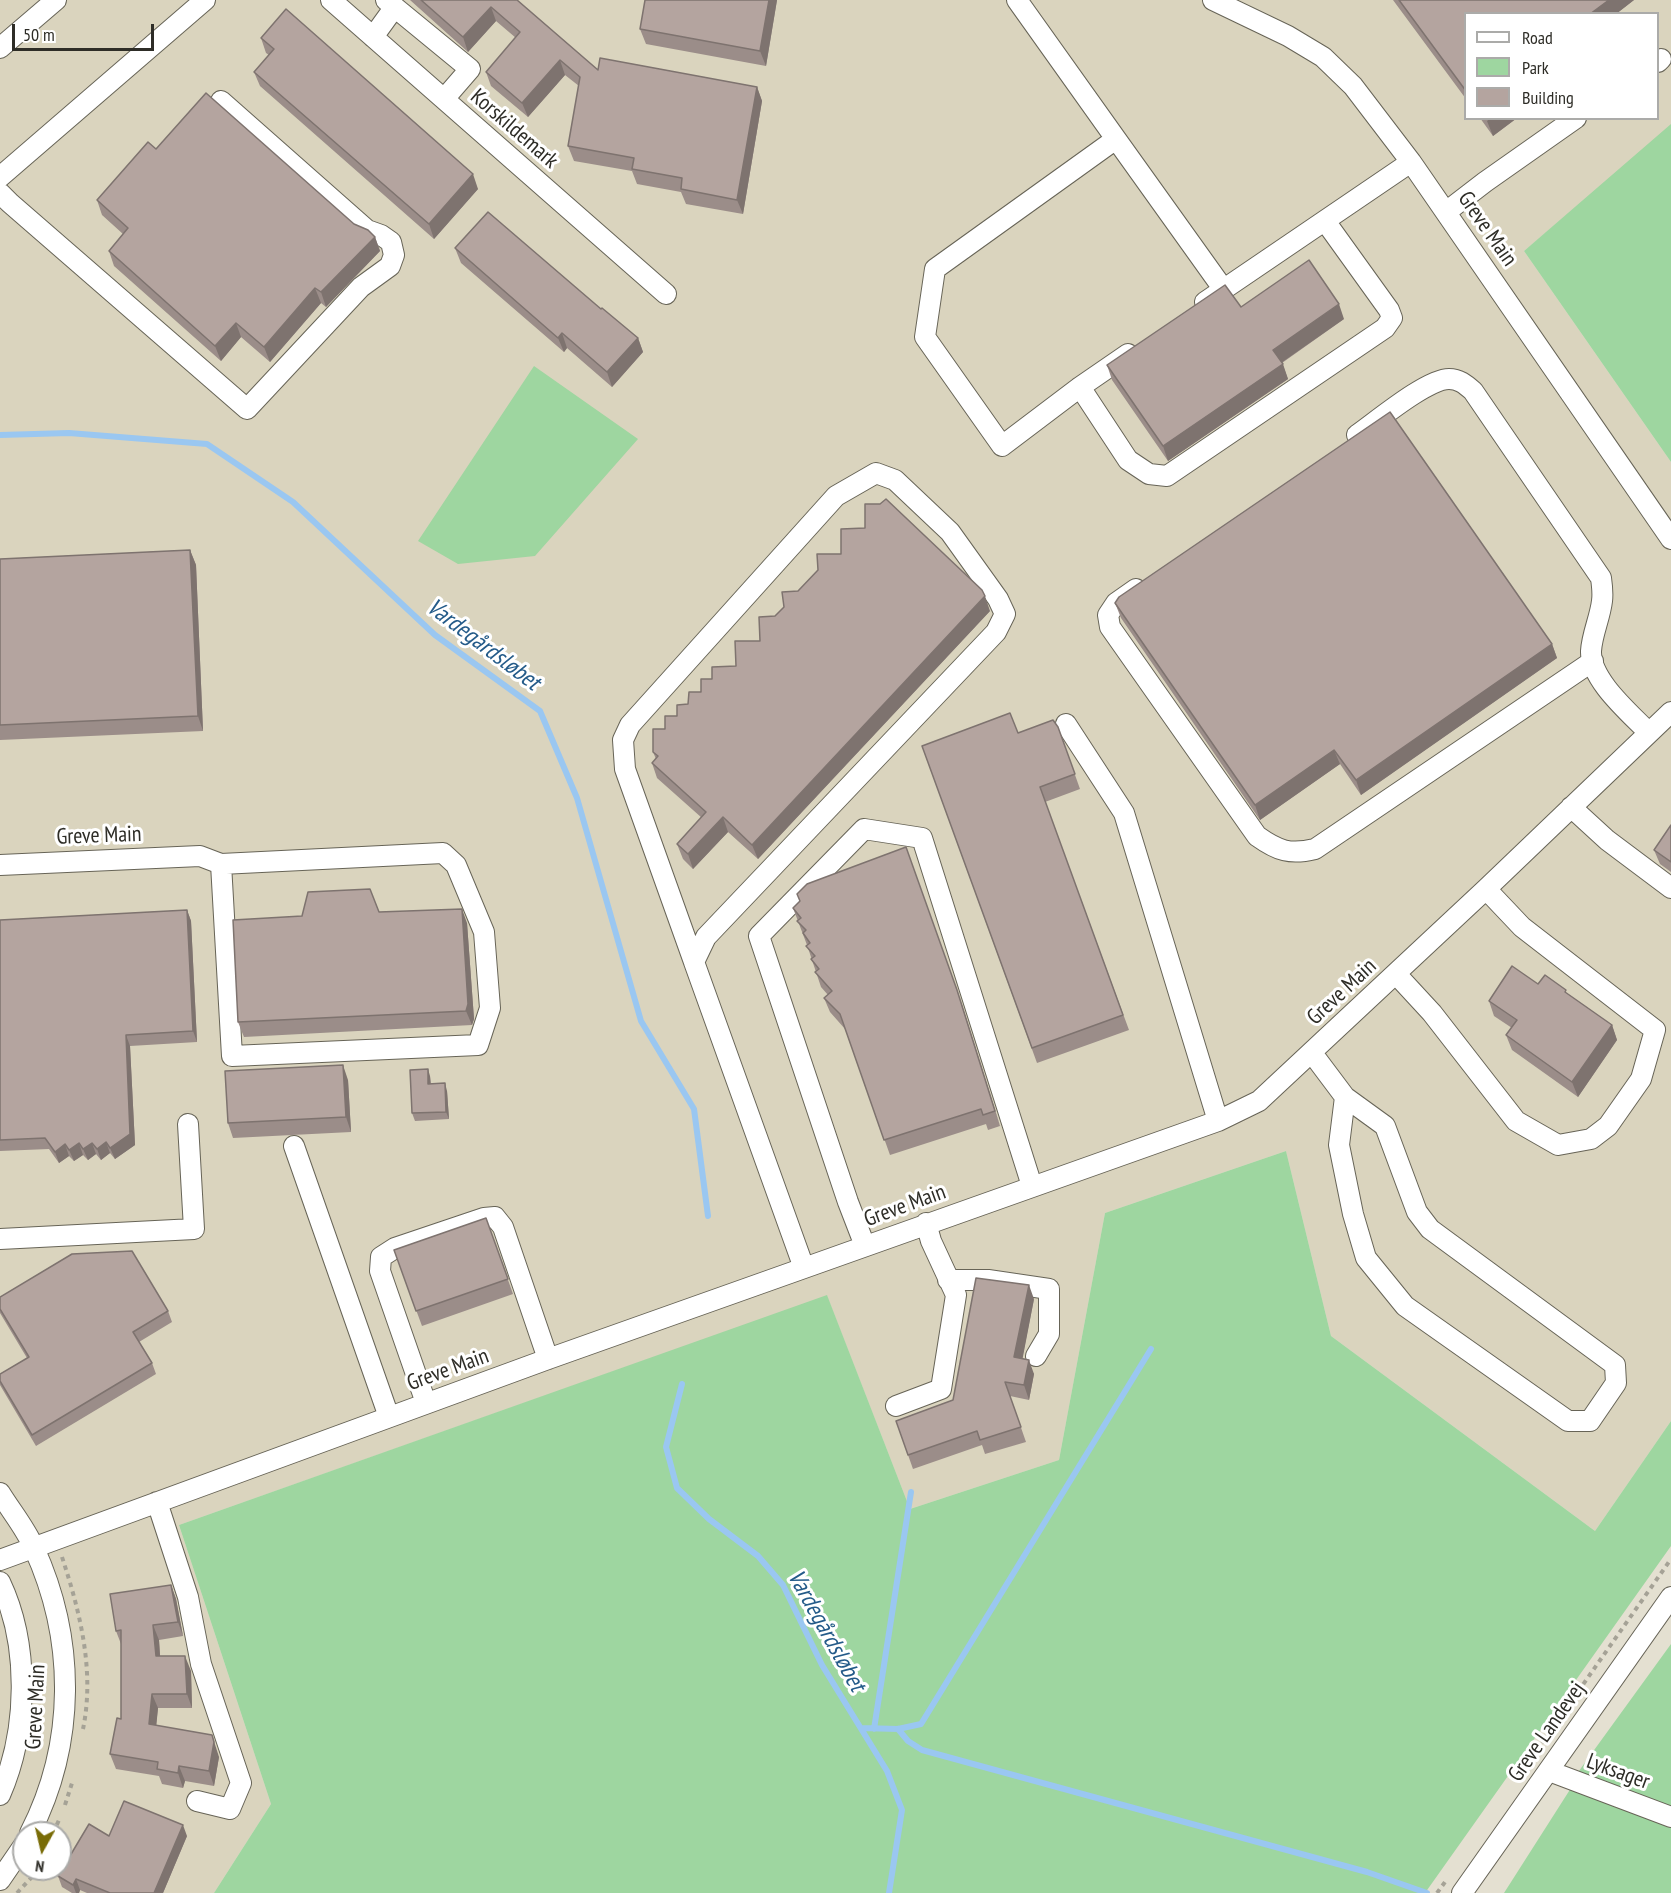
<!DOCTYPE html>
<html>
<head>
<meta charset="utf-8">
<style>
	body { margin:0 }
	#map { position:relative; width:1671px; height:1893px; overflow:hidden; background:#e4e0d1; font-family:"PT Sans Narrow",sans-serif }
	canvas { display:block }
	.legend { position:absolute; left:1464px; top:12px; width:195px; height:108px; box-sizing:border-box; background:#fff; border:2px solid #ababa9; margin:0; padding:8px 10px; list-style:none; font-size:18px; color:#2e2d27 }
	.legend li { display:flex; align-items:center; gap:12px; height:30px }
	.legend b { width:30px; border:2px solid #ababa9 }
	.north { position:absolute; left:12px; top:1821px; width:60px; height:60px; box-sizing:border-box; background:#fff; border:2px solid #ababa9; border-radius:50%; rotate:188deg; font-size:16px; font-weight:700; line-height:24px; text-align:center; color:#2e2d27 }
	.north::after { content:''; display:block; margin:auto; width:21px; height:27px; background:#796c07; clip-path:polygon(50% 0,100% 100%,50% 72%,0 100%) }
	.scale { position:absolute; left:12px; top:24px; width:142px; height:27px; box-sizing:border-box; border:3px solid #2e2d27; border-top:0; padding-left:8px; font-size:18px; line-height:21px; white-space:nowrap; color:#2e2d27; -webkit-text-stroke:4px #fff; paint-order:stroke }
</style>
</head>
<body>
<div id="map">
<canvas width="1671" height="1893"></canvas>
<ul class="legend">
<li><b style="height:8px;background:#fff"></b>Road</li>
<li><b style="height:16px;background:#9ed6a0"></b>Park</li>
<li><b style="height:16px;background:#b4a49f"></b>Building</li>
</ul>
<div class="north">N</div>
<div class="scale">50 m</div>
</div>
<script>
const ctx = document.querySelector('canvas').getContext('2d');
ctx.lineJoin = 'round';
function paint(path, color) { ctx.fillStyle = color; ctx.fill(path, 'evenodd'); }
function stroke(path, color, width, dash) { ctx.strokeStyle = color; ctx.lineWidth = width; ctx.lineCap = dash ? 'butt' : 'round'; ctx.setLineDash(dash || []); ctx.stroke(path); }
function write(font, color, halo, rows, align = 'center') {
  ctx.font = font + ' "PT Sans Narrow",sans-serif'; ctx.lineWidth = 6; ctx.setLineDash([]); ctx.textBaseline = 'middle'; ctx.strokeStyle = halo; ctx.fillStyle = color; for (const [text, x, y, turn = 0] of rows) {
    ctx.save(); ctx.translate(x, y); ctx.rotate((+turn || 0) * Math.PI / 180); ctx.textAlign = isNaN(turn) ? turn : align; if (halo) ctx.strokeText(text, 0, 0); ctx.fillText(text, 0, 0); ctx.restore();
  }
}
const built = new Path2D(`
	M 0,0 L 1671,0 L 1671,128 L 1524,251 L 1671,462 L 1671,1421 L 1595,1531 L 1331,1336 L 1286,1151 L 1105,1213 L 1059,1460 L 910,1509 L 827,1296 L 179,1525 L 271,1804 L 214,1893 L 0,1893 ZM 1466,14 L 1658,14 L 1658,118 L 1466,118 ZM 24,1833 L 60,1833 L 60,1869 L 24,1869 Z`);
const green = new Path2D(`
	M 1671,124 L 1671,462 L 1524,251 Z
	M 534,366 L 638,439 L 535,556 L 458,564 L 418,541 Z
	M 1286,1151 L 1331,1336 L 1595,1531 L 1671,1421 L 1671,1546 L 1425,1893 L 214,1893 L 271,1804 L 179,1525 L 827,1295 L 910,1509 L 1059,1460 L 1105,1213 Z
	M 1671,1644 L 1671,1807 L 1576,1775 Z
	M 1571,1788 L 1671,1823 L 1671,1893 L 1504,1893 Z`);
const stream = new Path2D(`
	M 0,435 L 69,433 L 207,444 L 293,502 L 435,635 L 540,711 L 577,798 L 641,1021 L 694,1109 L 708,1216
	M 682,1384 L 666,1447 L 677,1488 L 709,1519 L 758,1556 L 783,1585 L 822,1665 L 887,1771 L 902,1810 L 889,1893
	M 861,1728 L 898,1729 L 921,1724 L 1151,1349
	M 874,1729 L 911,1492
	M 898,1729 L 908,1741 L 922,1750 L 1367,1872 L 1427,1893`);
const path = new Path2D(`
	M 62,1557 C 80,1612 95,1671 83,1729
	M 1542,1743 L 1671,1559
	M 65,1805 L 72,1783
	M 53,1833 L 59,1820
	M 17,1893 L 31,1878 L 35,1869
	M 1437,1893 L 1445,1882`);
const minor = new Path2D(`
	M 331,0 L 666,294
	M 386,0 L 470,69 L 444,99
	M 1017,0 L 1116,139 L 935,269 L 925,337 L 1002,446 L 1080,387 L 1128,354
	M 1213,0 L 1288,36 L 1323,57 L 1353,86 L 1411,162 L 1671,539
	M 373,37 L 394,8
	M 0,48 L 56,0
	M 1658,62 L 1661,59
	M 1116,139 L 1224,290
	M 0,177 L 205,0
	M 0,193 L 10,203 L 247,409 L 361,287 L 390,266 L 394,255 L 391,242 L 381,235 L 367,230 L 221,101
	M 1446,212 L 1485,182 L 1576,118
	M 1205,302 L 1411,162
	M 1080,387 L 1128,460 L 1149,474 L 1167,476 L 1385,328 L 1392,318 L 1389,310 L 1325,221
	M 1357,435 C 1377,421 1427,379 1449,379 C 1459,379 1465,384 1473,391 L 1601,578 C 1602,585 1603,594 1602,601 C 1600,618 1592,634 1591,651 C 1590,680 1630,713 1649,733
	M 1136,589 L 1116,603 L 1108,615 L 1110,627 L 1257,836 C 1278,851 1290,855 1315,849 L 1593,661
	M 1066,724 L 1124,813 L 1218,1121
	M 1571,807 L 1607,840 L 1671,888
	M 443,853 L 456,865 L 484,932 L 490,1008 L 478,1045 L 232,1056 L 221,864 Z
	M 0,865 L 200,856 L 221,864
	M 694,962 L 625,769 L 623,740 L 630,725 L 836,496 L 876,473 L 895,480 L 950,532 L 998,599 L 1005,614 L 996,632 L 706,937 L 694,962 L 804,1268
	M 1396,974 L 1432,1013 L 1516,1121 L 1558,1145 L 1591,1139 L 1608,1126 L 1641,1079 L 1655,1030 L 1522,927 L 1486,889
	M 1312,1053 L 1345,1097 L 1339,1145 L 1353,1214 L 1366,1258 L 1405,1306 L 1568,1421 L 1590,1421 L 1616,1383 L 1615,1365 L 1430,1229 L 1417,1212 L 1385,1126 L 1345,1097
	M 294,1146 L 389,1417
	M 0,1239 L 194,1229 L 188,1124
	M 865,1246 L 848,1202 L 759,936 L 864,829 L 922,838 L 1032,1186
	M 948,1280 L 988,1280 L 1049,1289 L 1049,1334 L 1036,1356
	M 426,1403 L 380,1271 L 381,1257 L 395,1248 L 484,1218 L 495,1217 L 503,1227 L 548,1359
	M 896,1406 L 941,1389 L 956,1295 L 931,1241 L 926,1223
	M 0,1493 C 11,1511 26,1529 34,1548 C 76,1640 76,1743 30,1833
	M 157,1502 L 188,1597 L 201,1664 L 241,1783 L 230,1809 L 197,1801
	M 0,1560 L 548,1359 L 1218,1121 L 1259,1101 L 1486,889 L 1671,712
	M 0,1582 C 30,1645 28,1731 0,1795
	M 1549,1771 L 1671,1817
	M 0,1880 L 24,1845
	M 1462,1893 L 1671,1597`);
const wall = new Path2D(`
	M 410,0 L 517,0 L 598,70 L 757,87 L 762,101 L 743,214 L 686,204 L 681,192 L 637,184 L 632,171 L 574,161 L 568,146 L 579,86 L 565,75 L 528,117 L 491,86 L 486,72 L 516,38 L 496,21 L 468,52 Z
	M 645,0 L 777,0 L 766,66 L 646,44 L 640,29 Z
	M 1393,0 L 1634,0 L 1616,14 L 1466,14 L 1466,99 Z
	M 261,38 L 478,189 L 434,239 L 260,86 L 254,72 L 269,55 L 266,53 Z
	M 1480,118 L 1517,118 L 1493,136 Z
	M 156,149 L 354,224 L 375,237 L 380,251 L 326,307 L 321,303 L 270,362 L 241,337 L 221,361 L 114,266 L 109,251 L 123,234 L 102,215 L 97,200 Z
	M 455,248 L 601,309 L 638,338 L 643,352 L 612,387 L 567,348 L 564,352 L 461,263 Z
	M 1344,319 L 1282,363 L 1288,379 L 1168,461 L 1112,380 L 1107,365 Z
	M 190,550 L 196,565 L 203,731 L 0,740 L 0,559 Z
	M 1115,603 L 1552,644 L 1557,658 L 1361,795 L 1340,764 L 1260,820 L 1121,618 Z
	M 990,611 L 758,859 L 728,832 L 693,869 L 683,859 L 677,844 L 702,818 L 657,778 L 652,763 L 656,759 L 653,752 L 665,729 L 712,679 L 736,666 L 760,641 Z
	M 1058,727 L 1080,789 L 1045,802 L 1129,1030 L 1037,1063 L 922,746 Z
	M 1671,825 L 1671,872 L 1660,864 L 1654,850 Z
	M 793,908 L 962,1005 L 1000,1126 L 988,1130 L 986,1124 L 890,1155 L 845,1029 L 830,1012 L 824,998 L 828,995 L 821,987 L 807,945 Z
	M 187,910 L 191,921 L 197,1042 L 130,1046 L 135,1145 L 115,1159 L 110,1153 L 101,1160 L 96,1154 L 88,1160 L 83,1155 L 74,1161 L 69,1156 L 59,1163 L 49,1149 L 0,1151 L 0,920 Z
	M 379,912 L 467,923 L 474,1019 L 472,1025 L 244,1037 L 238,1022 Z
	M 1538,984 L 1568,994 L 1612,1025 L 1617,1040 L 1578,1097 L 1512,1050 L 1506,1035 L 1512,1028 L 1494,1016 L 1489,1001 Z
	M 430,1076 L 431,1084 L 447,1091 L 449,1119 L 415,1121 L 412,1113 Z
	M 348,1080 L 351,1132 L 233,1138 L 228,1123 Z
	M 486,1218 L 513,1294 L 422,1326 L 394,1250 Z
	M 0,1297 L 168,1311 L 172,1322 L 139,1342 L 152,1363 L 156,1374 L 36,1446 L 0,1385 L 0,1374 L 27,1358 L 0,1313 Z
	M 1034,1299 L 1022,1359 L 1034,1374 L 1029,1400 L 1010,1396 L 1026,1442 L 985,1454 L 982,1445 L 913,1469 L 896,1421 L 953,1400 Z
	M 171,1585 L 176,1599 L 183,1636 L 159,1640 L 160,1656 L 191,1671 L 192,1708 L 158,1708 L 156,1725 L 219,1757 L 214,1786 L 185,1781 L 183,1788 L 162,1784 L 159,1776 L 116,1769 L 110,1754 L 121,1719 L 121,1644 L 116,1631 Z
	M 109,1836 L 187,1836 L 163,1893 L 87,1893 L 80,1890 L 79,1893 L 72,1893 L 62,1887 L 58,1876 Z`);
const shadedWall = new Path2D(`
	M 769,0 L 777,0 L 766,66 L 760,51 Z
	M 1609,0 L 1634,0 L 1616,14 L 1590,14 Z
	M 491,7 L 496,21 L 468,52 L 463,37 Z
	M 560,60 L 565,75 L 528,117 L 522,103 Z
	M 757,87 L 762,101 L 743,214 L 737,200 Z
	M 1491,118 L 1517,118 L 1493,136 L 1487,121 Z
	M 473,174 L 478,189 L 434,239 L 429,224 Z
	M 375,237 L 380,251 L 326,307 L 321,292 Z
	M 315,288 L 321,303 L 270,362 L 264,347 Z
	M 1339,304 L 1344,319 L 1278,365 L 1273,350 Z
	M 236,323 L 241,337 L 221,361 L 215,346 Z
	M 562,333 L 567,348 L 564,352 L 558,338 Z
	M 638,338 L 643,352 L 612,387 L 607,372 Z
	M 1283,364 L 1288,379 L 1168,461 L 1163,446 Z
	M 190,550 L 196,565 L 203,731 L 198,716 Z
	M 985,596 L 990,611 L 758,859 L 752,845 Z
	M 1552,644 L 1557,658 L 1361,795 L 1356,780 Z
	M 1334,750 L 1340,764 L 1260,820 L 1255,805 Z
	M 723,817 L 728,832 L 693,869 L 688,854 Z
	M 906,847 L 962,1005 L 1000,1126 L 995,1111 Z
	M 462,909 L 467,923 L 474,1019 L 472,1025 L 466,1011 Z
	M 187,910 L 191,921 L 197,1042 L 193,1031 Z
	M 1612,1025 L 1617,1040 L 1578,1097 L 1572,1082 Z
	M 126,1035 L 130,1046 L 135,1145 L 115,1159 L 110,1148 Z
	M 343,1065 L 348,1080 L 351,1132 L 346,1117 Z
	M 428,1069 L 430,1076 L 431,1091 L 428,1084 Z
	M 445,1083 L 447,1091 L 449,1119 L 446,1112 Z
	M 106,1142 L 110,1153 L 101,1160 L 97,1149 Z
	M 79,1143 L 83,1155 L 74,1161 L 69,1150 Z
	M 92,1143 L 96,1154 L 88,1160 L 83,1149 Z
	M 65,1144 L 69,1156 L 59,1163 L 55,1152 Z
	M 1029,1285 L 1034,1299 L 1020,1372 L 1014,1357 Z
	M 1029,1360 L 1034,1374 L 1029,1400 L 1024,1385 Z
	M 171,1585 L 176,1599 L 183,1636 L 178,1622 Z
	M 153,1625 L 159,1640 L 161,1671 L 156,1656 Z
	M 185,1656 L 191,1671 L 192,1708 L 187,1694 Z
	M 152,1694 L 158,1708 L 155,1739 L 149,1724 Z
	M 212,1735 L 219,1757 L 214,1786 L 209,1771 Z
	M 179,1766 L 185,1781 L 183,1788 L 178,1773 Z
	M 183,1825 L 187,1836 L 163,1893 L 154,1893 Z
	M 76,1879 L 80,1890 L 79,1893 L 76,1893 L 73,1885 Z`);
const building = new Path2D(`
	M 421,0 L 517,0 L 598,70 L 600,58 L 757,87 L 737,200 L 681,189 L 682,178 L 632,169 L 634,158 L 568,146 L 580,77 L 560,60 L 522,103 L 486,72 L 520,32 L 491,7 L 463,37 Z
	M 645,0 L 769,0 L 760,51 L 640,29 Z
	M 1399,0 L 1609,0 L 1590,14 L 1466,14 L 1466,91 Z
	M 286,9 L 473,174 L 429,224 L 254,72 L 274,49 L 261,38 Z
	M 206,93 L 354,224 L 368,230 L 375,237 L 321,292 L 315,288 L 264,347 L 236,323 L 215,346 L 109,251 L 128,228 L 97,200 L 148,142 L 156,149 Z
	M 488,212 L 601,309 L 602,308 L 638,338 L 607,372 L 562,333 L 558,338 L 455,248 Z
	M 1309,260 L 1339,304 L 1273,350 L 1283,364 L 1163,446 L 1107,365 L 1225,285 L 1241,307 Z
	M 1390,412 L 1552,644 L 1356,780 L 1334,750 L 1255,805 L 1115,603 L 1119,597 Z
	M 886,499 L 982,590 L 985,596 L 752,845 L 723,817 L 688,854 L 677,844 L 706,812 L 652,763 L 658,756 L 653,752 L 653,729 L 665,729 L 665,716 L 677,716 L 677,705 L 688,704 L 689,692 L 701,692 L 701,679 L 712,679 L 712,667 L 736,666 L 735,641 L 760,641 L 759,617 L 775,616 L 784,607 L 782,592 L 798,591 L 818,570 L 817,554 L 841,554 L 841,529 L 865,528 L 865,504 L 880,504 Z
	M 190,550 L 198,716 L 0,725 L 0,559 Z
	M 1010,713 L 1018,733 L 1053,720 L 1058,727 L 1075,774 L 1040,787 L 1123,1015 L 1032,1048 L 922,746 Z
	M 1671,825 L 1671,862 L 1654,850 Z
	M 906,847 L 957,990 L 995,1111 L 983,1115 L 981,1109 L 884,1140 L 840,1014 L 824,998 L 832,991 L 815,972 L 819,969 L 811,959 L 815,956 L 806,946 L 810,943 L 803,933 L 806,930 L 797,921 L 801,918 L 793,908 L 800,901 L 797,894 L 807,884 Z
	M 370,889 L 379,912 L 462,909 L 468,1004 L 466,1011 L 238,1022 L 233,920 L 302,916 L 308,892 Z
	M 187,910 L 193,1031 L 126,1035 L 130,1134 L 110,1148 L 106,1142 L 97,1149 L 92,1143 L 83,1149 L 79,1143 L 69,1150 L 65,1144 L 55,1152 L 45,1138 L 0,1140 L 0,920 Z
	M 1512,966 L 1538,984 L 1545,975 L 1566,990 L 1565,992 L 1612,1025 L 1572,1082 L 1506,1035 L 1517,1020 L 1489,1001 Z
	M 343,1065 L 346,1117 L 228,1123 L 225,1071 Z
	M 428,1069 L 428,1084 L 445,1083 L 446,1112 L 412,1113 L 410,1070 Z
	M 486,1218 L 508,1279 L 416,1311 L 394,1250 Z
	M 132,1251 L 168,1311 L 133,1332 L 152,1363 L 32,1435 L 0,1381 L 0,1374 L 29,1357 L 0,1309 L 0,1297 L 72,1254 Z
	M 976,1278 L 1029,1285 L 1014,1357 L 1029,1360 L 1024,1385 L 1005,1382 L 1021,1427 L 980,1440 L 977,1431 L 908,1455 L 896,1421 L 953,1400 Z
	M 171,1585 L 178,1622 L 153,1625 L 156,1656 L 185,1656 L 187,1694 L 152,1694 L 149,1724 L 212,1735 L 214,1742 L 209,1771 L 179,1766 L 178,1773 L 157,1769 L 158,1762 L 110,1754 L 117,1718 L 121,1719 L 121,1630 L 116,1631 L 110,1594 Z
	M 124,1801 L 183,1825 L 154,1893 L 110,1893 L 76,1879 L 73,1885 L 58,1876 L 89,1824 L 109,1836 Z`);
const streetNames = [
	["Korskildemark",514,129,41],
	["Greve Main",1487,229,55],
	["Greve Main",99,836,-2],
	["Greve Main",1342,992,-43],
	["Greve Main",905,1206,-20],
	["Greve Main",448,1370,-20],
	["Greve Main",36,1707,-87],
	["Greve Landevej",1547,1732,-55],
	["Lyksager",1618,1772,20]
];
const waterNames = [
	["Vardegårdsløbet",483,645,37],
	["Vardegårdsløbet",826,1631,61]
];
paint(built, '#dad4be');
paint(green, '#9ed6a0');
stroke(stream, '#9ac7f1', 6);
stroke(minor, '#676457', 22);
stroke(path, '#a5a296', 4, [4.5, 4.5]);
stroke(minor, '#fff', 20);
paint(wall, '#9b8d89');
paint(shadedWall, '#7e736f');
paint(building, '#b4a49f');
stroke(building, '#7e736f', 1.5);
write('22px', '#2e2d27', '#fff', streetNames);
write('italic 24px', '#245b89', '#fff', waterNames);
</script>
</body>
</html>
